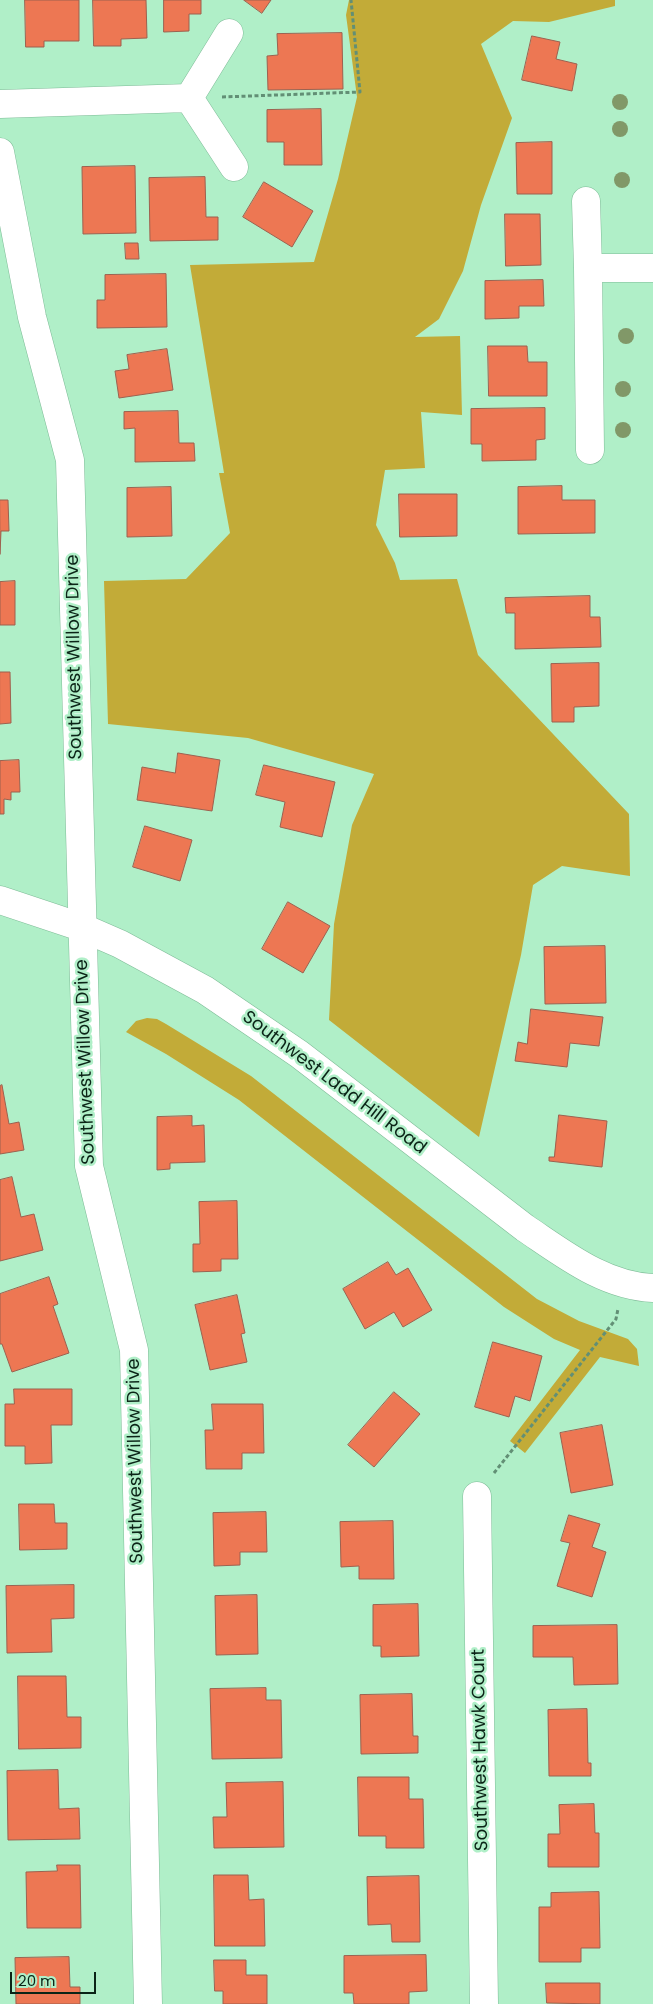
<!DOCTYPE html>
<html>
<head>
<meta charset="utf-8">
<style>
	body { margin:0 }
	#map { position:relative; width:653px; height:2004px; overflow:hidden; background:#b0efc8; font-family:Poppins,sans-serif }
	canvas { display:block }
	.scale { position:absolute; left:10px; top:1972px; width:86px; height:22px; box-sizing:border-box; border:2px solid #0b2417; border-top:0; padding-left:6px; font-size:15px; line-height:18px; white-space:nowrap; color:#0b2417; -webkit-text-stroke:4px #b0efc8; paint-order:stroke }
</style>
</head>
<body>
<div id="map">
<canvas width="653" height="2004"></canvas>
<div class="scale">20 m</div>
</div>
<script>
const ctx = document.querySelector('canvas').getContext('2d');
ctx.lineJoin = 'round';
function paint(path, color) { ctx.fillStyle = color; ctx.fill(path, 'evenodd'); }
function stroke(path, color, width, dash) { ctx.strokeStyle = color; ctx.lineWidth = width; ctx.lineCap = dash ? 'butt' : 'round'; ctx.setLineDash(dash || []); ctx.stroke(path); }
function write(font, color, halo, rows, align = 'center') {
  ctx.font = font + ' Poppins,sans-serif'; ctx.lineWidth = 5; ctx.setLineDash([]); ctx.textBaseline = 'middle'; ctx.strokeStyle = halo; ctx.fillStyle = color; for (const [text, x, y, turn = 0] of rows) {
    ctx.save(); ctx.translate(x, y); ctx.rotate((+turn || 0) * Math.PI / 180); ctx.textAlign = isNaN(turn) ? turn : align; if (halo) ctx.strokeText(text, 0, 0); ctx.fillText(text, 0, 0); ctx.restore();
  }
}
const green = new Path2D(`
	M 349,0 L 615,0 L 615,6 L 549,22 L 513,21 L 481,44 L 512,118 L 481,205 L 463,271 L 439,319 L 415,337 L 460,336 L 462,415 L 421,412 L 425,468 L 385,470 L 376,525 L 395,563 L 400,580 L 457,579 L 478,655 L 629,814 L 630,876 L 562,866 L 533,885 L 521,955 L 479,1137 L 329,1020 L 334,924 L 352,825 L 374,774 L 248,738 L 108,724 L 104,581 L 186,579 L 230,533 L 219,473 L 224,473 L 190,265 L 314,262 L 338,179 L 357,97 L 346,15 Z
	M 147,1018 L 157,1019 L 166,1024 L 251,1076 L 537,1299 L 579,1321 L 628,1339 L 637,1349 L 639,1366 L 600,1357 L 525,1453 L 510,1441 L 580,1350 L 554,1339 L 504,1307 L 239,1100 L 166,1054 L 126,1032 L 136,1021 Z`);
const building = new Path2D(`
	M 25,0 L 79,0 L 79,41 L 44,41 L 44,47 L 26,47 Z
	M 93,0 L 146,0 L 147,38 L 121,39 L 121,46 L 94,46 Z
	M 164,0 L 201,0 L 201,14 L 189,14 L 189,31 L 164,32 Z
	M 244,0 L 271,0 L 262,13 Z
	M 342,33 L 343,89 L 268,90 L 267,56 L 278,55 L 277,34 Z
	M 532,36 L 560,42 L 556,59 L 577,64 L 572,91 L 522,80 Z
	M 321,109 L 322,165 L 284,165 L 284,142 L 267,142 L 267,110 Z
	M 552,142 L 552,194 L 517,194 L 516,143 Z
	M 135,166 L 136,233 L 83,234 L 82,167 Z
	M 205,177 L 206,217 L 218,217 L 218,240 L 150,241 L 149,178 Z
	M 264,182 L 313,211 L 292,247 L 243,217 Z
	M 505,214 L 540,214 L 541,265 L 506,266 Z
	M 125,243 L 138,243 L 139,259 L 126,259 Z
	M 166,274 L 167,327 L 97,328 L 97,300 L 105,300 L 105,275 Z
	M 543,280 L 544,306 L 519,306 L 519,318 L 485,319 L 485,281 Z
	M 488,346 L 527,346 L 528,362 L 547,362 L 547,396 L 489,396 Z
	M 167,349 L 173,390 L 119,398 L 115,371 L 129,369 L 127,355 Z
	M 545,408 L 545,439 L 536,440 L 536,460 L 482,461 L 482,444 L 471,444 L 471,409 Z
	M 178,411 L 179,443 L 194,443 L 195,461 L 135,462 L 135,428 L 124,429 L 124,412 Z
	M 562,486 L 562,500 L 595,500 L 595,533 L 518,534 L 518,487 Z
	M 171,487 L 172,536 L 127,537 L 127,488 Z
	M 399,494 L 457,494 L 457,536 L 400,537 Z
	M 0,500 L 8,500 L 9,531 L 1,531 L 0,554 Z
	M 15,581 L 15,625 L 0,625 L 0,582 Z
	M 590,596 L 590,617 L 600,617 L 601,647 L 515,649 L 515,613 L 506,613 L 505,598 Z
	M 599,663 L 599,706 L 574,707 L 574,722 L 552,722 L 551,664 Z
	M 0,672 L 10,672 L 11,723 L 0,724 Z
	M 178,753 L 220,760 L 212,811 L 137,800 L 142,767 L 175,773 Z
	M 19,760 L 20,792 L 11,792 L 11,800 L 4,799 L 4,814 L 0,814 L 0,761 Z
	M 264,765 L 335,782 L 322,837 L 280,827 L 285,802 L 256,795 Z
	M 145,826 L 192,840 L 180,881 L 133,867 Z
	M 288,902 L 330,926 L 303,973 L 262,949 Z
	M 605,946 L 606,1003 L 545,1004 L 544,947 Z
	M 531,1009 L 603,1017 L 599,1046 L 570,1043 L 567,1067 L 515,1061 L 518,1042 L 527,1044 Z
	M 2,1085 L 9,1124 L 19,1122 L 24,1150 L 0,1154 L 0,1086 Z
	M 559,1115 L 607,1121 L 602,1167 L 549,1161 L 549,1157 L 554,1157 Z
	M 192,1116 L 192,1126 L 204,1125 L 205,1162 L 170,1163 L 170,1169 L 157,1170 L 157,1117 Z
	M 12,1177 L 21,1217 L 34,1214 L 43,1250 L 0,1261 L 0,1180 Z
	M 237,1201 L 238,1259 L 221,1259 L 221,1271 L 193,1272 L 193,1244 L 200,1244 L 199,1202 Z
	M 388,1262 L 396,1275 L 408,1268 L 432,1310 L 403,1327 L 394,1312 L 365,1329 L 343,1289 Z
	M 49,1277 L 58,1304 L 53,1306 L 69,1353 L 12,1372 L 2,1344 L 0,1344 L 0,1294 Z
	M 237,1295 L 245,1333 L 241,1334 L 247,1362 L 210,1370 L 195,1305 Z
	M 493,1342 L 542,1356 L 530,1401 L 515,1396 L 509,1417 L 475,1407 Z
	M 14,1389 L 72,1389 L 72,1425 L 51,1425 L 52,1463 L 25,1464 L 25,1446 L 5,1446 L 5,1404 L 14,1404 Z
	M 394,1392 L 420,1414 L 374,1467 L 348,1445 Z
	M 212,1404 L 263,1404 L 264,1453 L 242,1453 L 242,1469 L 206,1469 L 205,1430 L 213,1430 Z
	M 602,1425 L 613,1485 L 571,1493 L 560,1433 Z
	M 19,1504 L 54,1504 L 55,1523 L 67,1523 L 67,1549 L 20,1550 Z
	M 266,1512 L 267,1552 L 240,1552 L 240,1565 L 214,1566 L 213,1513 Z
	M 569,1515 L 600,1524 L 592,1547 L 606,1552 L 592,1597 L 557,1586 L 570,1543 L 561,1541 Z
	M 393,1521 L 394,1579 L 359,1579 L 359,1566 L 341,1567 L 340,1522 Z
	M 74,1585 L 74,1618 L 51,1619 L 52,1652 L 7,1653 L 6,1586 Z
	M 257,1595 L 258,1654 L 216,1655 L 215,1596 Z
	M 418,1604 L 419,1656 L 381,1657 L 381,1646 L 373,1646 L 373,1605 Z
	M 617,1625 L 618,1684 L 574,1685 L 573,1657 L 533,1657 L 533,1626 Z
	M 18,1676 L 66,1676 L 67,1717 L 81,1717 L 81,1748 L 19,1749 Z
	M 266,1688 L 266,1700 L 281,1700 L 282,1758 L 212,1759 L 210,1689 Z
	M 412,1694 L 413,1736 L 418,1736 L 418,1753 L 361,1754 L 360,1695 Z
	M 587,1709 L 588,1763 L 591,1763 L 591,1776 L 549,1776 L 548,1710 Z
	M 58,1770 L 59,1809 L 79,1808 L 80,1839 L 8,1840 L 7,1771 Z
	M 358,1777 L 409,1777 L 409,1799 L 423,1799 L 424,1848 L 386,1848 L 386,1836 L 359,1836 Z
	M 283,1782 L 284,1847 L 214,1848 L 213,1817 L 227,1817 L 226,1783 Z
	M 594,1804 L 595,1833 L 599,1833 L 599,1867 L 548,1867 L 548,1834 L 560,1834 L 559,1805 Z
	M 57,1865 L 80,1865 L 81,1928 L 27,1928 L 26,1872 L 57,1871 Z
	M 214,1875 L 248,1875 L 249,1900 L 264,1899 L 265,1946 L 215,1946 Z
	M 419,1876 L 420,1942 L 392,1942 L 391,1924 L 368,1925 L 367,1877 Z
	M 599,1892 L 600,1948 L 581,1948 L 581,1962 L 539,1962 L 539,1907 L 551,1907 L 551,1893 Z
	M 426,1955 L 427,1991 L 409,1992 L 409,2004 L 354,2004 L 353,1993 L 344,1993 L 344,1956 Z
	M 69,1957 L 70,1987 L 80,1987 L 80,2004 L 16,2004 L 15,1958 Z
	M 214,1960 L 246,1960 L 246,1975 L 267,1975 L 267,2004 L 223,2004 L 223,1991 L 215,1991 Z
	M 546,1983 L 600,1983 L 600,2004 L 547,2003 Z`);
const path = new Path2D(`
	M 222,97 L 360,92 L 351,0
	M 494,1473 L 616,1319 L 618,1309`);
const minor = new Path2D(`
	M 189,98 L 234,167
	M 189,98 L 229,33
	M 0,104 L 189,98
	M 0,152 L 32,317 L 70,460 L 89,1166 L 134,1350 L 148,2004
	M 586,201 L 588,268
	M 590,450 L 588,268 L 653,268
	M 0,900 L 81,927 L 120,944 L 205,990 L 299,1054 L 525,1228 C 564,1254 604,1286 653,1288
	M 477,1496 L 484,2004`);
const trees = [
	[620,102],
	[620,129],
	[622,180],
	[626,336],
	[623,389],
	[623,430]
];
const streetNames = [
	["Southwest Willow Drive",75,657,-91],
	["Southwest Willow Drive",86,1062,-92],
	["Southwest Ladd Hill Road",334,1083,37],
	["Southwest Willow Drive",136,1461,-91],
	["Southwest Hawk Court",481,1750,-91]
];
paint(green, '#c2ab38');
paint(building, '#ed7753');
stroke(building, '#9c614f', 1);
stroke(minor, '#7ebb97', 29);
stroke(path, '#628f75', 3, [4, 2.5]);
stroke(minor, '#fff', 28);
ctx.fillStyle = '#819868';
for (const [x, y] of trees) { ctx.beginPath(); ctx.arc(x, y, 8, 0, 2 * Math.PI); ctx.fill(); }
write('18px', '#0b2417', '#b0efc8', streetNames);
</script>
</body>
</html>
